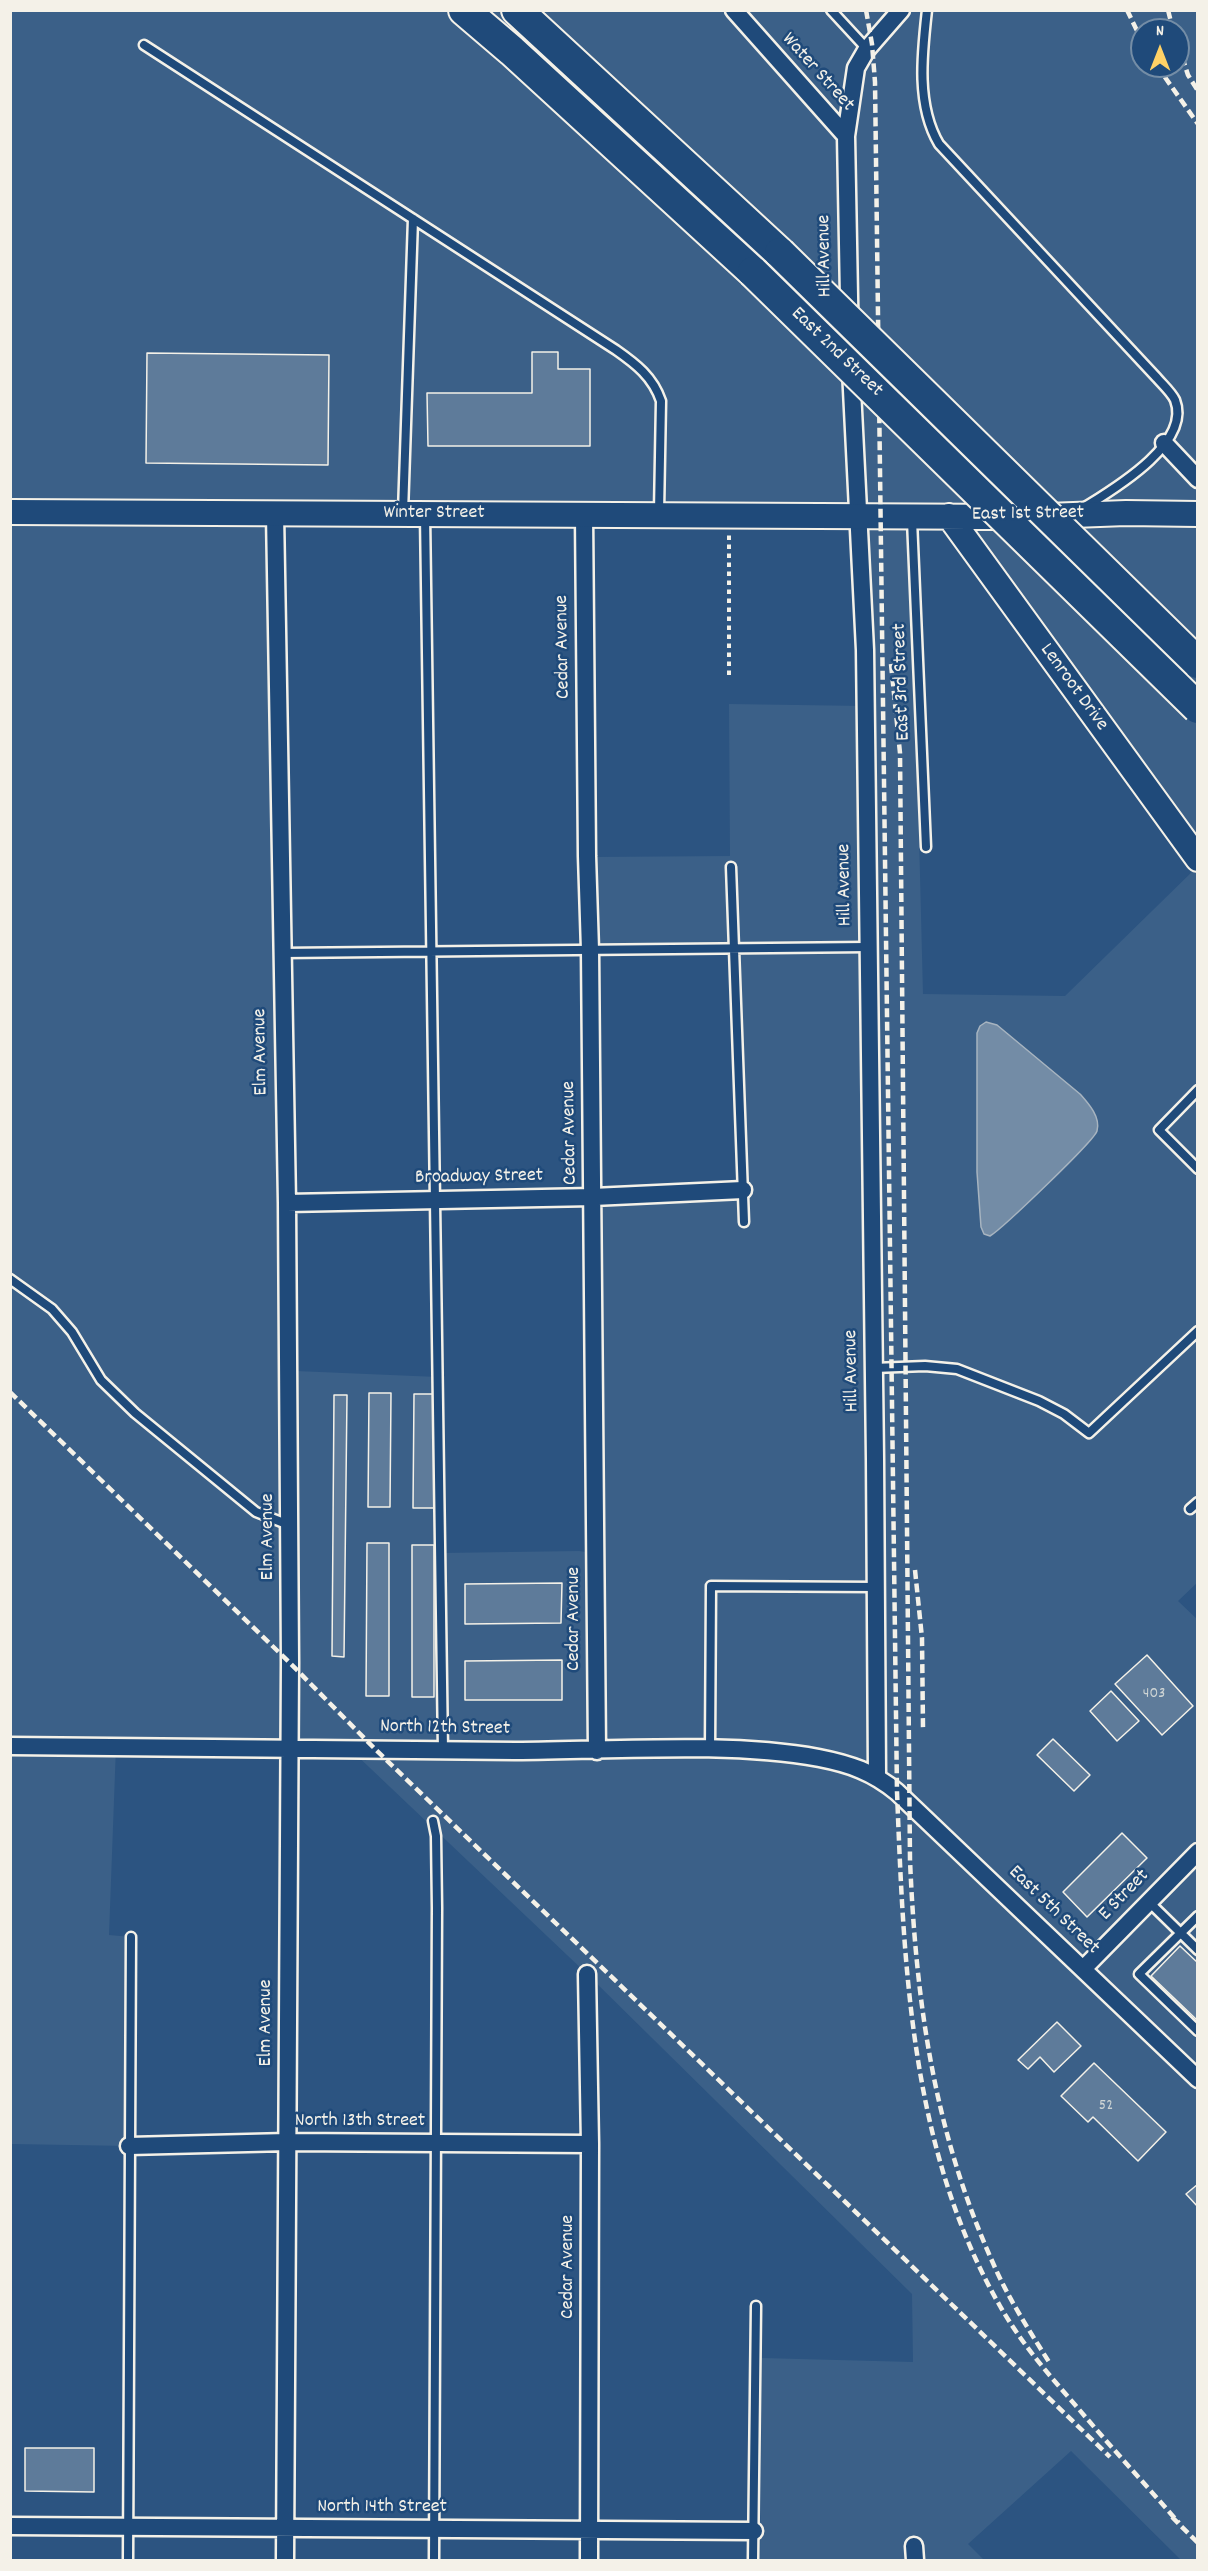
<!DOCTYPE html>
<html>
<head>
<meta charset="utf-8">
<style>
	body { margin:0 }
	#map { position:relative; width:1208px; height:2571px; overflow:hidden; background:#2c5481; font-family:Dekko,sans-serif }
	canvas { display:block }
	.frame { position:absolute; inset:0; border:12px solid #f4f1e8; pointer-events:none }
	.north { position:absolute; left:1130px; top:18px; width:60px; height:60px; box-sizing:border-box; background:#1f4a7a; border:2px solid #748da6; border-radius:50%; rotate:0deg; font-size:16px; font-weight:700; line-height:24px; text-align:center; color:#f4f1e8 }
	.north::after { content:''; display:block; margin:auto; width:21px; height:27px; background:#ffd166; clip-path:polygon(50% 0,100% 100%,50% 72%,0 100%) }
</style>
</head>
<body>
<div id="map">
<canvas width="1208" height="2571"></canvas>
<div class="frame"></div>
<div class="north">N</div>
</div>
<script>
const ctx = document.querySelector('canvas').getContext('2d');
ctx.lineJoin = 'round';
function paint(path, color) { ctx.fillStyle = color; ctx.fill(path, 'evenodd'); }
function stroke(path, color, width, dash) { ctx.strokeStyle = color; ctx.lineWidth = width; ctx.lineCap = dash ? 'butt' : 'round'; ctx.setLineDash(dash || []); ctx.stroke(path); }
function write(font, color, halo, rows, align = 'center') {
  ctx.font = font + ' Dekko,sans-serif'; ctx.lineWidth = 5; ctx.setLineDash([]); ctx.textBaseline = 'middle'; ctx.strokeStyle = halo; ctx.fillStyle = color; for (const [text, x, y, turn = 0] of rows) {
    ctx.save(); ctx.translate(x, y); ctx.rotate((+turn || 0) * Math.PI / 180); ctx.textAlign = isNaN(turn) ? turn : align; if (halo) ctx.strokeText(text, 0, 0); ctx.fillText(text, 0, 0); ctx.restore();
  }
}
const built = new Path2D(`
	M 11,11 L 1197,11 L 1197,859 L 949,516 L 911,517 L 923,994 L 1065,996 L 1197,867 L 1198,1582 L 1178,1601 L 1198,1620 L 1197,2560 L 1181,2560 L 1071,2451 L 968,2544 L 984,2560 L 760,2560 L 762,2358 L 913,2362 L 912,2294 L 587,1974 L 350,1749 L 116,1746 L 109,1935 L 131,1937 L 129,2146 L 11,2144 ZM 1142,30 L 1178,30 L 1178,66 L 1142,66 ZM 275,514 L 858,516 L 865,706 L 729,704 L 730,856 L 594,857 L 590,950 L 734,948 L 742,1190 L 593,1197 L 593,1553 L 579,1551 L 442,1553 L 435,1550 L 438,1377 L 296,1371 Z`);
const water = new Path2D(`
	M 986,1022 L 997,1025 L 1080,1094 C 1088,1103 1101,1117 1097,1131 C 1094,1141 1003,1228 990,1236 L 984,1234 L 981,1227 L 977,1172 L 977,1033 L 980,1026 Z`);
const building = new Path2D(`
	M 532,352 L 558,352 L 558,369 L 590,369 L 590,446 L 428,446 L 427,393 L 532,393 Z
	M 147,353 L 329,355 L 328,465 L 146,463 Z
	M 369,1393 L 391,1393 L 390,1507 L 368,1507 Z
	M 414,1394 L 436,1394 L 435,1508 L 413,1508 Z
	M 334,1395 L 347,1395 L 344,1657 L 332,1656 Z
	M 367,1543 L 389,1543 L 389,1696 L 366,1696 Z
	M 412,1545 L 434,1545 L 434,1697 L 412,1697 Z
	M 562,1583 L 561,1623 L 465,1624 L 465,1584 Z
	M 1147,1655 L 1193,1706 L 1162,1735 L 1115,1684 Z
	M 562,1660 L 562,1700 L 465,1700 L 465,1661 Z
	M 1111,1691 L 1139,1721 L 1117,1741 L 1090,1711 Z
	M 1053,1739 L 1090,1775 L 1074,1791 L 1037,1755 Z
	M 1122,1833 L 1147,1858 L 1087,1917 L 1063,1892 Z
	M 1180,1946 L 1198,1963 L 1198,2021 L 1151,1976 Z
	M 1057,2022 L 1081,2046 L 1054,2072 L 1040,2057 L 1028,2069 L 1018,2060 Z
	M 1094,2063 L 1166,2132 L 1138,2161 L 1093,2117 L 1088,2122 L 1061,2096 Z
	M 1198,2184 L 1198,2207 L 1186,2194 Z
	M 25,2448 L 94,2448 L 94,2492 L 25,2491 Z`);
const path = new Path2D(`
	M 729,675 L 729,535`);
const lane = new Path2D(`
	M 831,10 L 867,49
	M 927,10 C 922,54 916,105 939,144 L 1157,378 C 1163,385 1171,392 1175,400 C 1192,443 1114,489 1085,507
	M 144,45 L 616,350 C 636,364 653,377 661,401 L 659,512
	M 403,512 L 413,219
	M 425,515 L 443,1750
	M 912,520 L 926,847
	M 731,867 L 744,1222
	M 282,953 L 868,947
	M 1198,1090 L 1159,1130 L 1198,1169
	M 10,1279 L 52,1309 L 72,1332 L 101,1380 L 135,1413 L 256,1512 L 289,1525
	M 874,1368 L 925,1366 L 957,1369 L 1039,1401 L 1064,1414 L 1089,1433 L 1198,1331
	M 1190,1509 L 1198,1502
	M 710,1750 L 711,1586 L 876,1587
	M 433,1821 L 436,1836 L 437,1908 L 434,2560
	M 1149,1902 L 1198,1950
	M 1198,1916 L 1139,1974 L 1198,2031
	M 128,2560 L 131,1937
	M 753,2560 L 756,2306`);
const street = new Path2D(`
	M 734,10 L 846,136
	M 1164,443 L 1198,479
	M 275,514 L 287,1203 L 290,1663 L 285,2560
	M 584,515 L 587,856 L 590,950 L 597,1751
	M 287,1203 L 593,1197 L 743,1190
	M 10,1746 C 179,1747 347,1750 515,1751 C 612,1751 724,1741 819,1758 C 850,1764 873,1772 897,1792 L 1198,2079
	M 877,1775 L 875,1459 L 865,650 L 850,350 L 846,136 L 856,68 L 867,49 L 901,10
	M 1083,1969 L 1198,1852
	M 587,1974 L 590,2144 L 589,2560
	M 129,2146 L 287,2142 L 590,2144
	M 10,2526 L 754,2531
	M 914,2546 L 915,2560`);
const secondary = new Path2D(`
	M 10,512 L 1021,517 L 1126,513 L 1198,514
	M 949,516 L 1198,859`);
const highway = new Path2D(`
	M 464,10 L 512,51 L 753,272
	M 517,10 L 780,253`);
const rail = new Path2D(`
	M 866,10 L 872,44 L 875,82 L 897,1792 C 904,1967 910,2150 1000,2306 C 1021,2343 1049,2375 1077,2407 C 1110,2446 1145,2484 1179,2523
	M 1127,10 L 1142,41
	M 1168,10 L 1173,30
	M 1178,44 L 1188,75 L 1198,91
	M 1157,66 L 1198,124
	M 891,664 L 900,753 L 910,1860 C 916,2003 934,2132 993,2263 C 1008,2298 1029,2330 1049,2362
	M 10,1392 L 290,1663 L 375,1749 L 1110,2457
	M 915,1570 L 922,1638 L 923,1728
	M 1172,2517 L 1198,2543`);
const highwayBridge = new Path2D(`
	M 780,253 L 1198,663
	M 753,272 L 1198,708`);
const numberNames = [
	["403",1154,1695],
	["52",1106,2107]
];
const streetNames = [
	["Water Street",817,73,48],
	["Hill Avenue",826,256,-91],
	["East 2nd Street",836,353,44],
	["Winter Street",434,514],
	["East 1st Street",1028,515,-1],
	["Cedar Avenue",564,647,-91],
	["East 3rd Street",903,682,-92],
	["Lenroot Drive",1073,688,54],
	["Hill Avenue",846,885,-91],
	["Elm Avenue",262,1052,-91],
	["Cedar Avenue",571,1133,-91],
	["Broadway Street",479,1178,-1],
	["Hill Avenue",853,1371,-91],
	["Elm Avenue",269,1537,-90],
	["Cedar Avenue",575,1619,-90],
	["North 12th Street",445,1729,1],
	["E Street",1125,1896,-46],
	["East 5th Street",1053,1911,44],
	["Elm Avenue",267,2023,-90],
	["North 13th Street",360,2122],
	["Cedar Avenue",569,2267,-90],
	["North 14th Street",382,2508]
];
paint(built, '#3b6088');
paint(water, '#738ca6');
stroke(water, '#a7b4c0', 1.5);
paint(building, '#5e7b9a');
stroke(building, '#f4f1e8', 1.5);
stroke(lane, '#f4f1e8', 13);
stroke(street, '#f4f1e8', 21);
stroke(secondary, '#f4f1e8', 28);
stroke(highway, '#f4f1e8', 34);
stroke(path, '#f4f1e8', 4, [4.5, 4.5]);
stroke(lane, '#1f4a7a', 8);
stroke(street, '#1f4a7a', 16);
stroke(secondary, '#1f4a7a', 24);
stroke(highway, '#1f4a7a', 30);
stroke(rail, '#f4f1e8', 4.5, [9, 4.5]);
stroke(highwayBridge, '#f4f1e8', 34, []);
stroke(highwayBridge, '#1f4a7a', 30);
write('16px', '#ced4d4', null, numberNames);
write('20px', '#f4f1e8', '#1f4a7a', streetNames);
</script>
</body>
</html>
